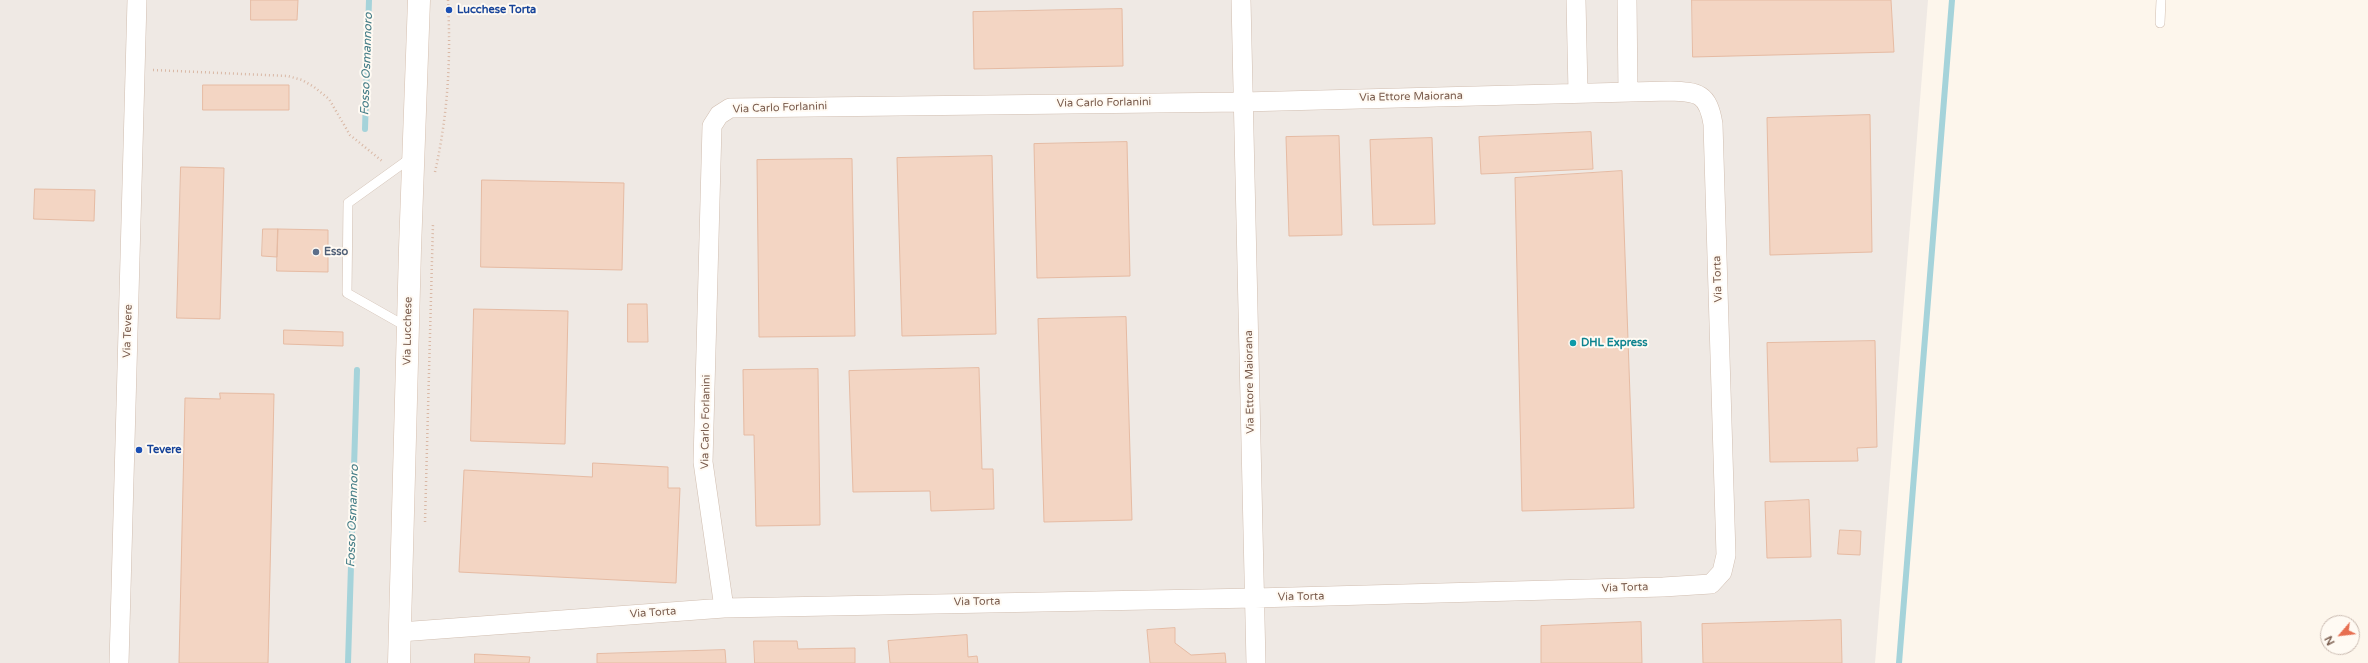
<!DOCTYPE html>
<html>
<head>
<meta charset="utf-8">
<style>
	body { margin:0 }
	#map { position:relative; width:2368px; height:663px; overflow:hidden; background:#fdf6ec; font-family:"Varela Round",sans-serif }
	canvas { display:block }
	.north { position:absolute; left:2320px; top:615px; width:40px; height:40px; box-sizing:border-box; background:#fffaf3; border:1px solid #cabbb1; border-radius:50%; rotate:242deg; font-size:11px; font-weight:700; line-height:16px; text-align:center; color:#7a5c4d }
	.north::after { content:''; display:block; margin:auto; width:14px; height:18px; background:#e76f51; clip-path:polygon(50% 0,100% 100%,50% 72%,0 100%) }
</style>
</head>
<body>
<div id="map">
<canvas width="2368" height="663"></canvas>
<div class="north">N</div>
</div>
<script>
const ctx = document.querySelector('canvas').getContext('2d');
ctx.lineJoin = 'round';
function paint(path, color) { ctx.fillStyle = color; ctx.fill(path, 'evenodd'); }
function stroke(path, color, width, dash) { ctx.strokeStyle = color; ctx.lineWidth = width; ctx.lineCap = dash ? 'butt' : 'round'; ctx.setLineDash(dash || []); ctx.stroke(path); }
function write(font, color, halo, rows, align = 'center') {
  ctx.font = font + ' "Varela Round",sans-serif'; ctx.lineWidth = 4; ctx.setLineDash([]); ctx.textBaseline = 'middle'; ctx.strokeStyle = halo; ctx.fillStyle = color; for (const [text, x, y, turn = 0] of rows) {
    ctx.save(); ctx.translate(x, y); ctx.rotate((+turn || 0) * Math.PI / 180); ctx.textAlign = isNaN(turn) ? turn : align; if (halo) ctx.strokeText(text, 0, 0); ctx.fillText(text, 0, 0); ctx.restore();
  }
}
const industrial = new Path2D(`
	M 0,0 L 1928,0 L 1875,663 L 0,663 Z`);
const stream = new Path2D(`
	M 365,129 L 369,0
	M 348,663 L 357,370
	M 1899,663 L 1952,0`);
const building = new Path2D(`
	M 251,0 L 298,0 L 297,20 L 251,20 Z
	M 1692,0 L 1891,0 L 1894,52 L 1693,57 Z
	M 1122,9 L 1123,66 L 974,69 L 973,12 Z
	M 203,85 L 289,85 L 289,110 L 203,110 Z
	M 1870,115 L 1872,252 L 1770,255 L 1767,118 Z
	M 1591,132 L 1593,169 L 1481,174 L 1479,137 Z
	M 1339,136 L 1342,235 L 1289,236 L 1286,137 Z
	M 1432,138 L 1435,224 L 1373,225 L 1370,140 Z
	M 1127,142 L 1130,276 L 1037,278 L 1034,144 Z
	M 992,156 L 996,334 L 902,336 L 897,158 Z
	M 852,159 L 855,336 L 759,337 L 757,160 Z
	M 181,167 L 224,168 L 220,319 L 177,318 Z
	M 1622,171 L 1634,508 L 1522,511 L 1515,178 Z
	M 482,180 L 624,183 L 622,270 L 481,267 Z
	M 35,189 L 95,190 L 94,221 L 34,219 Z
	M 263,229 L 278,229 L 277,257 L 262,256 Z
	M 278,229 L 328,230 L 328,272 L 277,271 Z
	M 628,304 L 647,304 L 648,342 L 628,342 Z
	M 474,309 L 568,311 L 565,444 L 471,441 Z
	M 1126,317 L 1132,520 L 1044,522 L 1038,319 Z
	M 284,330 L 343,332 L 343,346 L 284,344 Z
	M 1875,341 L 1877,447 L 1857,448 L 1858,461 L 1770,462 L 1767,343 Z
	M 979,368 L 982,469 L 993,469 L 994,509 L 931,511 L 930,491 L 853,492 L 849,371 Z
	M 818,369 L 820,525 L 756,526 L 754,435 L 744,435 L 743,370 Z
	M 220,393 L 274,394 L 268,663 L 179,663 L 185,398 L 220,399 Z
	M 593,463 L 668,467 L 668,488 L 680,488 L 676,583 L 459,572 L 464,470 L 592,477 Z
	M 1809,500 L 1811,557 L 1767,558 L 1765,502 Z
	M 1840,530 L 1861,531 L 1860,555 L 1838,554 Z
	M 1841,620 L 1842,663 L 1703,663 L 1702,624 Z
	M 1641,622 L 1642,663 L 1541,663 L 1541,626 Z
	M 1175,628 L 1175,643 L 1191,655 L 1225,653 L 1226,663 L 1150,663 L 1147,630 Z
	M 967,635 L 968,657 L 977,656 L 978,663 L 890,663 L 888,641 Z
	M 754,641 L 797,641 L 798,649 L 855,648 L 855,663 L 755,663 Z
	M 725,650 L 726,663 L 597,663 L 597,654 Z
	M 475,654 L 530,657 L 529,663 L 475,663 Z`);
const path = new Path2D(`
	M 153,70 L 288,76 L 302,80 L 314,87 L 329,99 L 350,135 L 382,161
	M 435,172 C 448,114 451,60 448,0
	M 425,522 L 433,223`);
const service = new Path2D(`
	M 2160,23 L 2161,0
	M 407,327 L 347,293 L 348,203 L 412,157`);
const minor = new Path2D(`
	M 1241,0 L 1256,663
	M 1576,0 L 1578,92
	M 1627,0 L 1628,92
	M 400,632 L 724,608 L 1255,598 L 1663,587 L 1711,584 L 1722,572 L 1726,555 L 1713,124 C 1708,93 1698,92 1670,91 L 1243,102 L 730,108 L 719,115 L 712,126 L 703,462 L 724,608
	M 119,663 L 137,0`);
const secondary = new Path2D(`
	M 399,663 L 410,249 L 419,0`);
const markers = [
	[449,10,4,"#1a4fb4"],
	[316,252,4,"#5c6f8a"],
	[1573,343,4,"#0f9aa8"],
	[139,450,4,"#1a4fb4"]
];
const transitNames = [
	["Lucchese Torta",457,10],
	["Tevere",147,450]
];
const streetNames = [
	["Via Ettore Maiorana",1411,97,-1],
	["Via Carlo Forlanini",1104,103,-1],
	["Via Carlo Forlanini",780,108,-2],
	["Via Torta",1718,279,-92],
	["Via Tevere",128,331,-88],
	["Via Lucchese",408,331,-89],
	["Via Ettore Maiorana",1250,382,-91],
	["Via Carlo Forlanini",706,422,-89],
	["Via Torta",1625,588,-2],
	["Via Torta",1301,597,-1],
	["Via Torta",977,602,-1],
	["Via Torta",653,613,-4]
];
const serviceNames = [
	["Esso",324,252]
];
const cultureNames = [
	["DHL Express",1581,343]
];
const waterNames = [
	["Fosso Osmannoro",367,64,-88],
	["Fosso Osmannoro",353,516,-88]
];
paint(industrial, '#efe9e4');
stroke(stream, '#a5d3da', 6);
paint(building, '#f3d5c3');
stroke(building, '#e6bba3', 1);
stroke(service, '#d1beb0', 10);
stroke(minor, '#d1beb0', 20);
stroke(secondary, '#d6c0b0', 23);
stroke(path, '#d9b8a5', 2.5, [1, 3]);
stroke(service, '#fff', 9);
stroke(minor, '#fff', 19);
stroke(secondary, '#fff', 22);
for (const [x, y, r, color] of markers) { const dot = new Path2D(); dot.arc(x, y, r, 0, 2 * Math.PI); ctx.fillStyle = color; ctx.fill(dot); stroke(dot, '#fffaf3', 1.5); }
write('bold 11px', '#164399', '#fffaf3', transitNames, 'left');
write('11px', '#7a5c4d', '#fffaf3', streetNames);
write('bold 11px', '#4e5e75', '#fffaf3', serviceNames, 'left');
write('bold 11px', '#0d838f', '#fffaf3', cultureNames, 'left');
write('italic 12px', '#437c86', '#fffaf3', waterNames);
</script>
</body>
</html>
